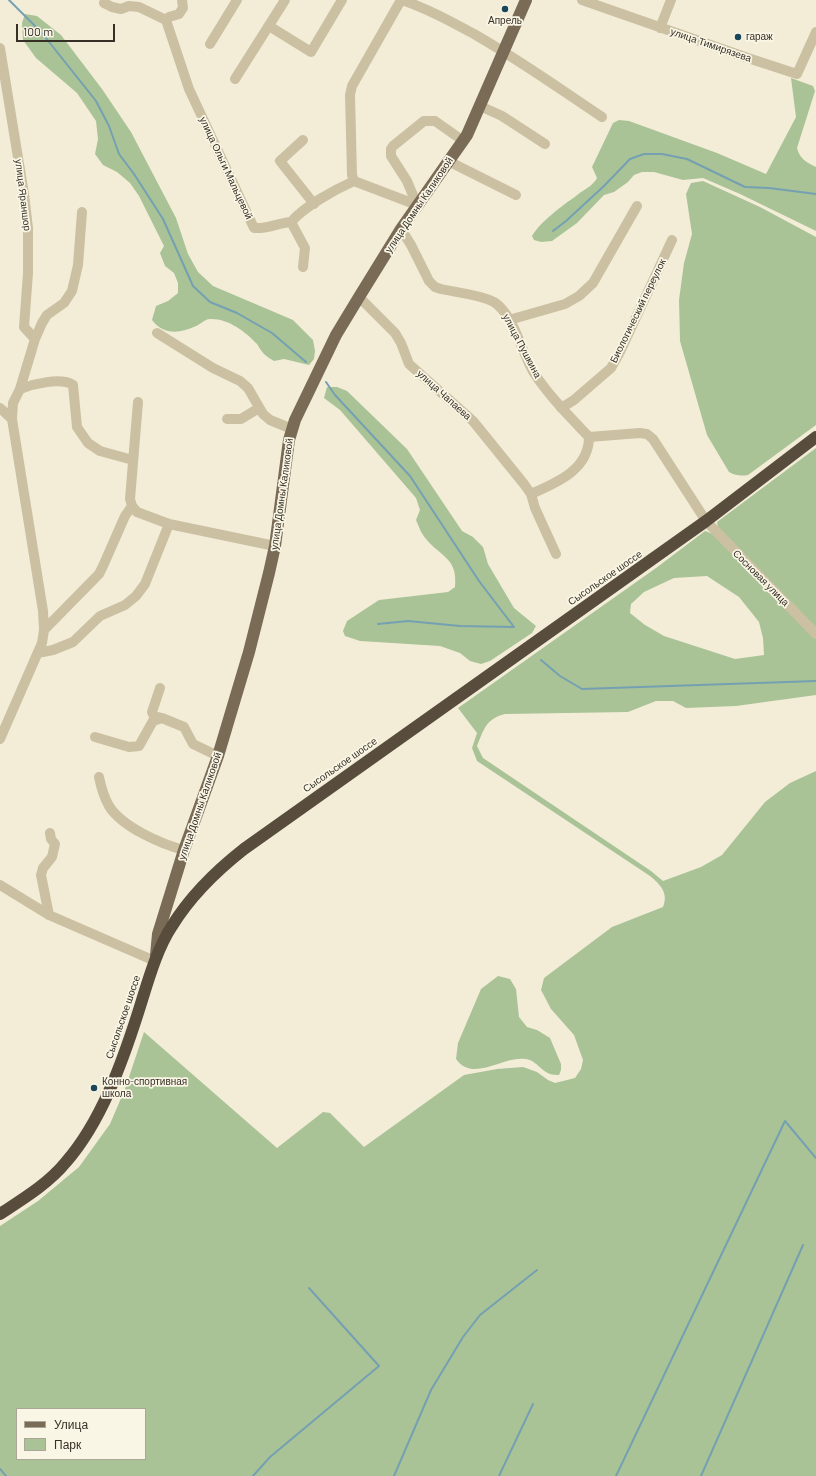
<!DOCTYPE html>
<html>
<head>
<meta charset="utf-8">
<style>
	body { margin:0 }
	#map { position:relative; width:816px; height:1476px; overflow:hidden; background:#f3edd8; font-family:Barlow,sans-serif }
	canvas { display:block }
	.legend { position:absolute; left:16px; top:1408px; width:130px; height:52px; box-sizing:border-box; background:#faf6e5; border:1px solid #aca699; margin:0; padding:5px 7px; list-style:none; font-size:12px; color:#362f26 }
	.legend li { display:flex; align-items:center; gap:8px; height:20px }
	.legend b { width:20px; border:1px solid #aca699 }
	.scale { position:absolute; left:16px; top:24px; width:99px; height:18px; box-sizing:border-box; border:2px solid #362f26; border-top:0; padding-left:5px; font-size:12px; line-height:14px; white-space:nowrap; color:#362f26; -webkit-text-stroke:3px #faf6e5; paint-order:stroke }
</style>
</head>
<body>
<div id="map">
<canvas width="816" height="1476"></canvas>
<ul class="legend">
<li><b style="height:5px;background:#796b56"></b>Улица</li>
<li><b style="height:11px;background:#a9c397"></b>Парк</li>
</ul>
<div class="scale">100 m</div>
</div>
<script>
const ctx = document.querySelector('canvas').getContext('2d');
ctx.lineJoin = 'round';
function paint(path, color) { ctx.fillStyle = color; ctx.fill(path, 'evenodd'); }
function stroke(path, color, width, dash) { ctx.strokeStyle = color; ctx.lineWidth = width; ctx.lineCap = dash ? 'butt' : 'round'; ctx.setLineDash(dash || []); ctx.stroke(path); }
function write(font, color, halo, rows, align = 'center') {
  ctx.font = font + ' Barlow,sans-serif'; ctx.lineWidth = 3.5; ctx.setLineDash([]); ctx.textBaseline = 'middle'; ctx.strokeStyle = halo; ctx.fillStyle = color; for (const [text, x, y, turn = 0] of rows) {
    ctx.save(); ctx.translate(x, y); ctx.rotate((+turn || 0) * Math.PI / 180); ctx.textAlign = isNaN(turn) ? turn : align; if (halo) ctx.strokeText(text, 0, 0); ctx.fillText(text, 0, 0); ctx.restore();
  }
}
const green = new Path2D(`
	M 25,14 L 37,16 L 61,35 L 102,89 L 131,132 L 176,218 L 188,254 L 198,272 L 213,286 L 293,320 L 313,340 L 315,351 L 314,359 L 309,365 L 284,359 L 274,361 C 271,359 267,357 264,354 C 261,351 259,347 257,344 C 245,331 227,318 210,319 C 205,319 201,324 196,326 C 181,333 164,336 152,320 L 156,306 L 168,301 L 178,293 L 178,283 L 174,273 L 165,266 L 160,253 L 164,246 L 139,196 L 130,183 L 117,172 L 103,165 L 95,154 L 98,139 L 96,121 L 77,93 L 36,58 L 23,40 L 22,23 Z
	M 791,78 L 813,86 L 815,91 L 797,148 C 800,159 806,162 816,167 L 816,231 L 740,194 L 703,178 L 683,180 L 654,172 L 642,172 L 634,175 L 628,182 L 614,192 L 604,195 L 577,223 L 552,241 L 541,242 L 534,240 L 532,236 C 541,221 562,206 576,196 C 583,190 593,186 597,178 L 592,167 L 613,123 L 619,120 L 629,121 L 717,153 L 766,174 L 796,117 Z
	M 703,181 L 760,207 L 816,237 L 816,425 L 748,475 C 741,476 736,476 729,472 L 707,435 L 680,341 L 679,300 L 684,263 L 692,234 L 686,194 L 691,183 Z
	M 327,387 L 337,387 L 347,391 L 407,449 L 462,531 L 473,537 L 483,547 L 488,564 L 514,608 L 536,626 L 532,633 L 490,661 L 481,664 L 470,661 L 460,653 L 440,646 L 360,641 L 345,636 L 343,631 L 347,621 L 379,600 L 448,592 L 455,587 C 458,558 441,557 426,539 C 421,533 419,527 416,520 L 420,510 L 416,498 L 340,410 L 324,398 Z
	M 816,448 L 816,629 L 718,529 L 717,522 Z
	M 705,531 L 713,534 L 816,639 L 816,695 L 736,706 L 686,708 L 673,701 L 656,701 L 628,712 L 505,714 C 486,719 484,729 477,746 L 483,758 L 651,871 L 663,881 L 701,867 L 722,855 L 765,802 L 790,783 L 816,771 L 816,1476 L 0,1476 L 0,1226 L 38,1201 L 79,1167 L 110,1124 L 125,1089 L 144,1032 L 277,1148 L 323,1112 L 330,1113 L 364,1147 L 464,1075 L 497,1069 L 523,1067 L 537,1072 L 548,1080 L 555,1083 L 575,1078 L 581,1069 L 583,1060 L 574,1035 L 551,1009 L 541,990 L 544,978 L 612,927 L 663,907 C 669,893 660,884 650,876 L 477,761 L 472,748 L 477,733 L 458,708 L 656,568 ZM 707,576 L 739,597 L 759,622 L 763,638 L 764,655 L 735,659 L 664,636 L 645,625 L 630,613 L 631,604 L 644,592 L 674,578 ZM 17,1409 L 145,1409 L 145,1459 L 17,1459 Z
	M 498,976 L 510,979 L 516,989 L 519,1017 L 527,1027 L 537,1030 L 550,1038 L 561,1064 L 561,1070 L 559,1075 C 541,1076 539,1060 525,1059 C 502,1056 473,1083 456,1059 L 458,1043 L 481,989 Z`);
const stream = new Path2D(`
	M 9,0 L 42,33 L 96,101 L 109,126 L 119,154 L 134,174 L 163,219 L 193,286 L 210,302 L 237,313 L 272,333 L 306,362
	M 553,231 L 566,221 L 604,186 L 630,159 L 644,154 L 662,154 L 687,159 L 745,187 L 769,188 L 816,194
	M 326,382 L 335,395 L 410,476 L 479,581 L 514,627
	M 378,624 L 408,621 L 460,626 L 514,627
	M 541,660 L 560,676 L 582,689 L 816,681
	M 0,1469 L 6,1476
	M 253,1476 L 270,1457 L 379,1366 L 309,1288
	M 394,1476 L 431,1390 L 463,1337 L 480,1315 L 537,1270
	M 499,1476 L 533,1404
	M 616,1476 L 785,1121 L 816,1158
	M 701,1476 L 803,1245`);
const minor = new Path2D(`
	M 402,0 C 428,9 450,21 474,34 C 518,59 560,89 602,117
	M 582,0 L 748,58 L 797,74 L 816,32
	M 104,3 L 112,7 L 121,9 L 129,6 L 139,7 L 166,20
	M 166,20 L 189,89 L 254,228 C 267,229 278,223 291,222 C 305,206 334,190 354,181
	M 166,20 L 169,17 L 179,14 L 183,8 L 182,0
	M 269,26 L 311,52 L 342,0
	M 660,28 L 671,0
	M 210,44 L 237,0
	M 0,48 L 24,194 L 28,228 L 28,273 L 24,327 L 35,339
	M 235,79 L 285,0
	M 480,106 L 502,116 L 545,144
	M 303,140 L 280,161 L 314,204
	M 448,161 L 516,195
	M 354,181 L 352,175 L 350,95 L 352,86 L 401,0
	M 354,181 L 417,205
	M 417,205 L 407,181 L 391,156 L 391,149 L 393,146 L 424,121 L 435,121 L 462,140
	M 291,222 L 305,248 L 303,267
	M 401,229 L 411,245 L 429,281 L 435,287 L 441,289 C 454,292 482,295 494,302 C 515,316 521,352 534,373 C 550,397 570,417 589,437 L 640,433 L 647,434 L 653,439 L 706,521 L 816,634
	M 359,297 L 395,333 L 401,343 L 409,364 L 473,421 L 524,484 L 531,494 L 535,508 L 556,554
	M 509,320 L 565,304 L 579,296 L 593,283 L 637,206
	M 157,333 L 213,368 L 240,381 L 248,388 L 263,414 L 270,420 L 292,429
	M 20,389 C 33,384 61,377 73,385 L 77,427 L 88,443 L 100,451 L 133,460
	M 138,402 L 130,499 L 132,506 L 137,512 L 169,524 L 275,546
	M 0,408 L 12,419
	M 561,408 L 574,400 L 611,368 L 620,352 L 672,240
	M 227,419 L 241,419 L 259,408
	M 531,494 C 556,483 589,470 589,437
	M 44,630 L 99,574 L 103,566 L 125,516 L 132,506
	M 38,653 L 53,650 L 73,642 L 100,616 L 125,605 L 136,596 L 145,584 L 169,524
	M 160,688 L 152,712 L 154,716 L 162,718
	M 95,737 L 129,747 L 139,746 L 153,721 L 162,718 L 184,727 L 193,744 L 218,756
	M 0,739 L 42,643 L 44,630 L 43,611 L 12,419 L 13,403 L 20,389 L 35,339 L 42,323 L 47,315 L 64,303 L 72,291 L 78,265 L 82,212
	M 99,777 C 101,787 104,797 109,806 C 122,827 161,844 184,850
	M 0,885 L 49,915 L 148,958 L 156,960
	M 49,915 L 41,875 L 43,868 L 52,857 L 55,844 L 51,839 L 50,833`);
const major = new Path2D(`
	M 156,955 L 158,934 L 184,850 L 218,756 L 249,652 L 269,573 L 275,546 L 289,440 L 295,420 L 336,335 L 359,297 L 401,229 L 467,135 L 526,0`);
const highway = new Path2D(`
	M 0,1214 C 23,1199 48,1184 66,1162 C 101,1122 122,1063 138,1013 C 147,985 156,950 172,926 C 191,895 216,871 244,849 L 706,521 L 816,437`);
const markers = [
	[505,9,4,"#18465a"],
	[738,37,4,"#18465a"],
	[94,1088,4,"#18465a"]
];
const poiNames = [
	["Апрель",505,21,"center"],
	["гараж",746,37],
	["Конно-спортивная",102,1082],
	["школа",102,1094]
];
const streetNames = [
	["улица Тимирязева",711,45,19],
	["улица Ольги Мальцевой",226,168,65],
	["улица Яраншор",23,195,83],
	["улица Домны Каликовой",419,205,-56],
	["Биологический переулок",638,311,-64],
	["улица Пушкина",522,346,62],
	["улица Чапаева",444,395,42],
	["улица Домны Каликовой",282,494,-82],
	["Сысольское шоссе",605,578,-35],
	["Сосновая улица",761,578,45],
	["Сысольское шоссе",340,765,-35],
	["улица Домны Каликовой",200,806,-71],
	["Сысольское шоссе",123,1017,-71]
];
paint(green, '#a9c397');
stroke(stream, '#75a0b2', 2);
stroke(minor, '#ccc0a3', 10);
stroke(major, '#796b56', 12);
stroke(highway, '#584c3c', 12);
for (const [x, y, r, color] of markers) { const dot = new Path2D(); dot.arc(x, y, r, 0, 2 * Math.PI); ctx.fillStyle = color; ctx.fill(dot); stroke(dot, '#faf6e5', 1.5); }
write('10px', '#362f26', '#faf6e5', poiNames, 'left');
write('10px', '#362f26', '#faf6e5', streetNames);
</script>
</body>
</html>
